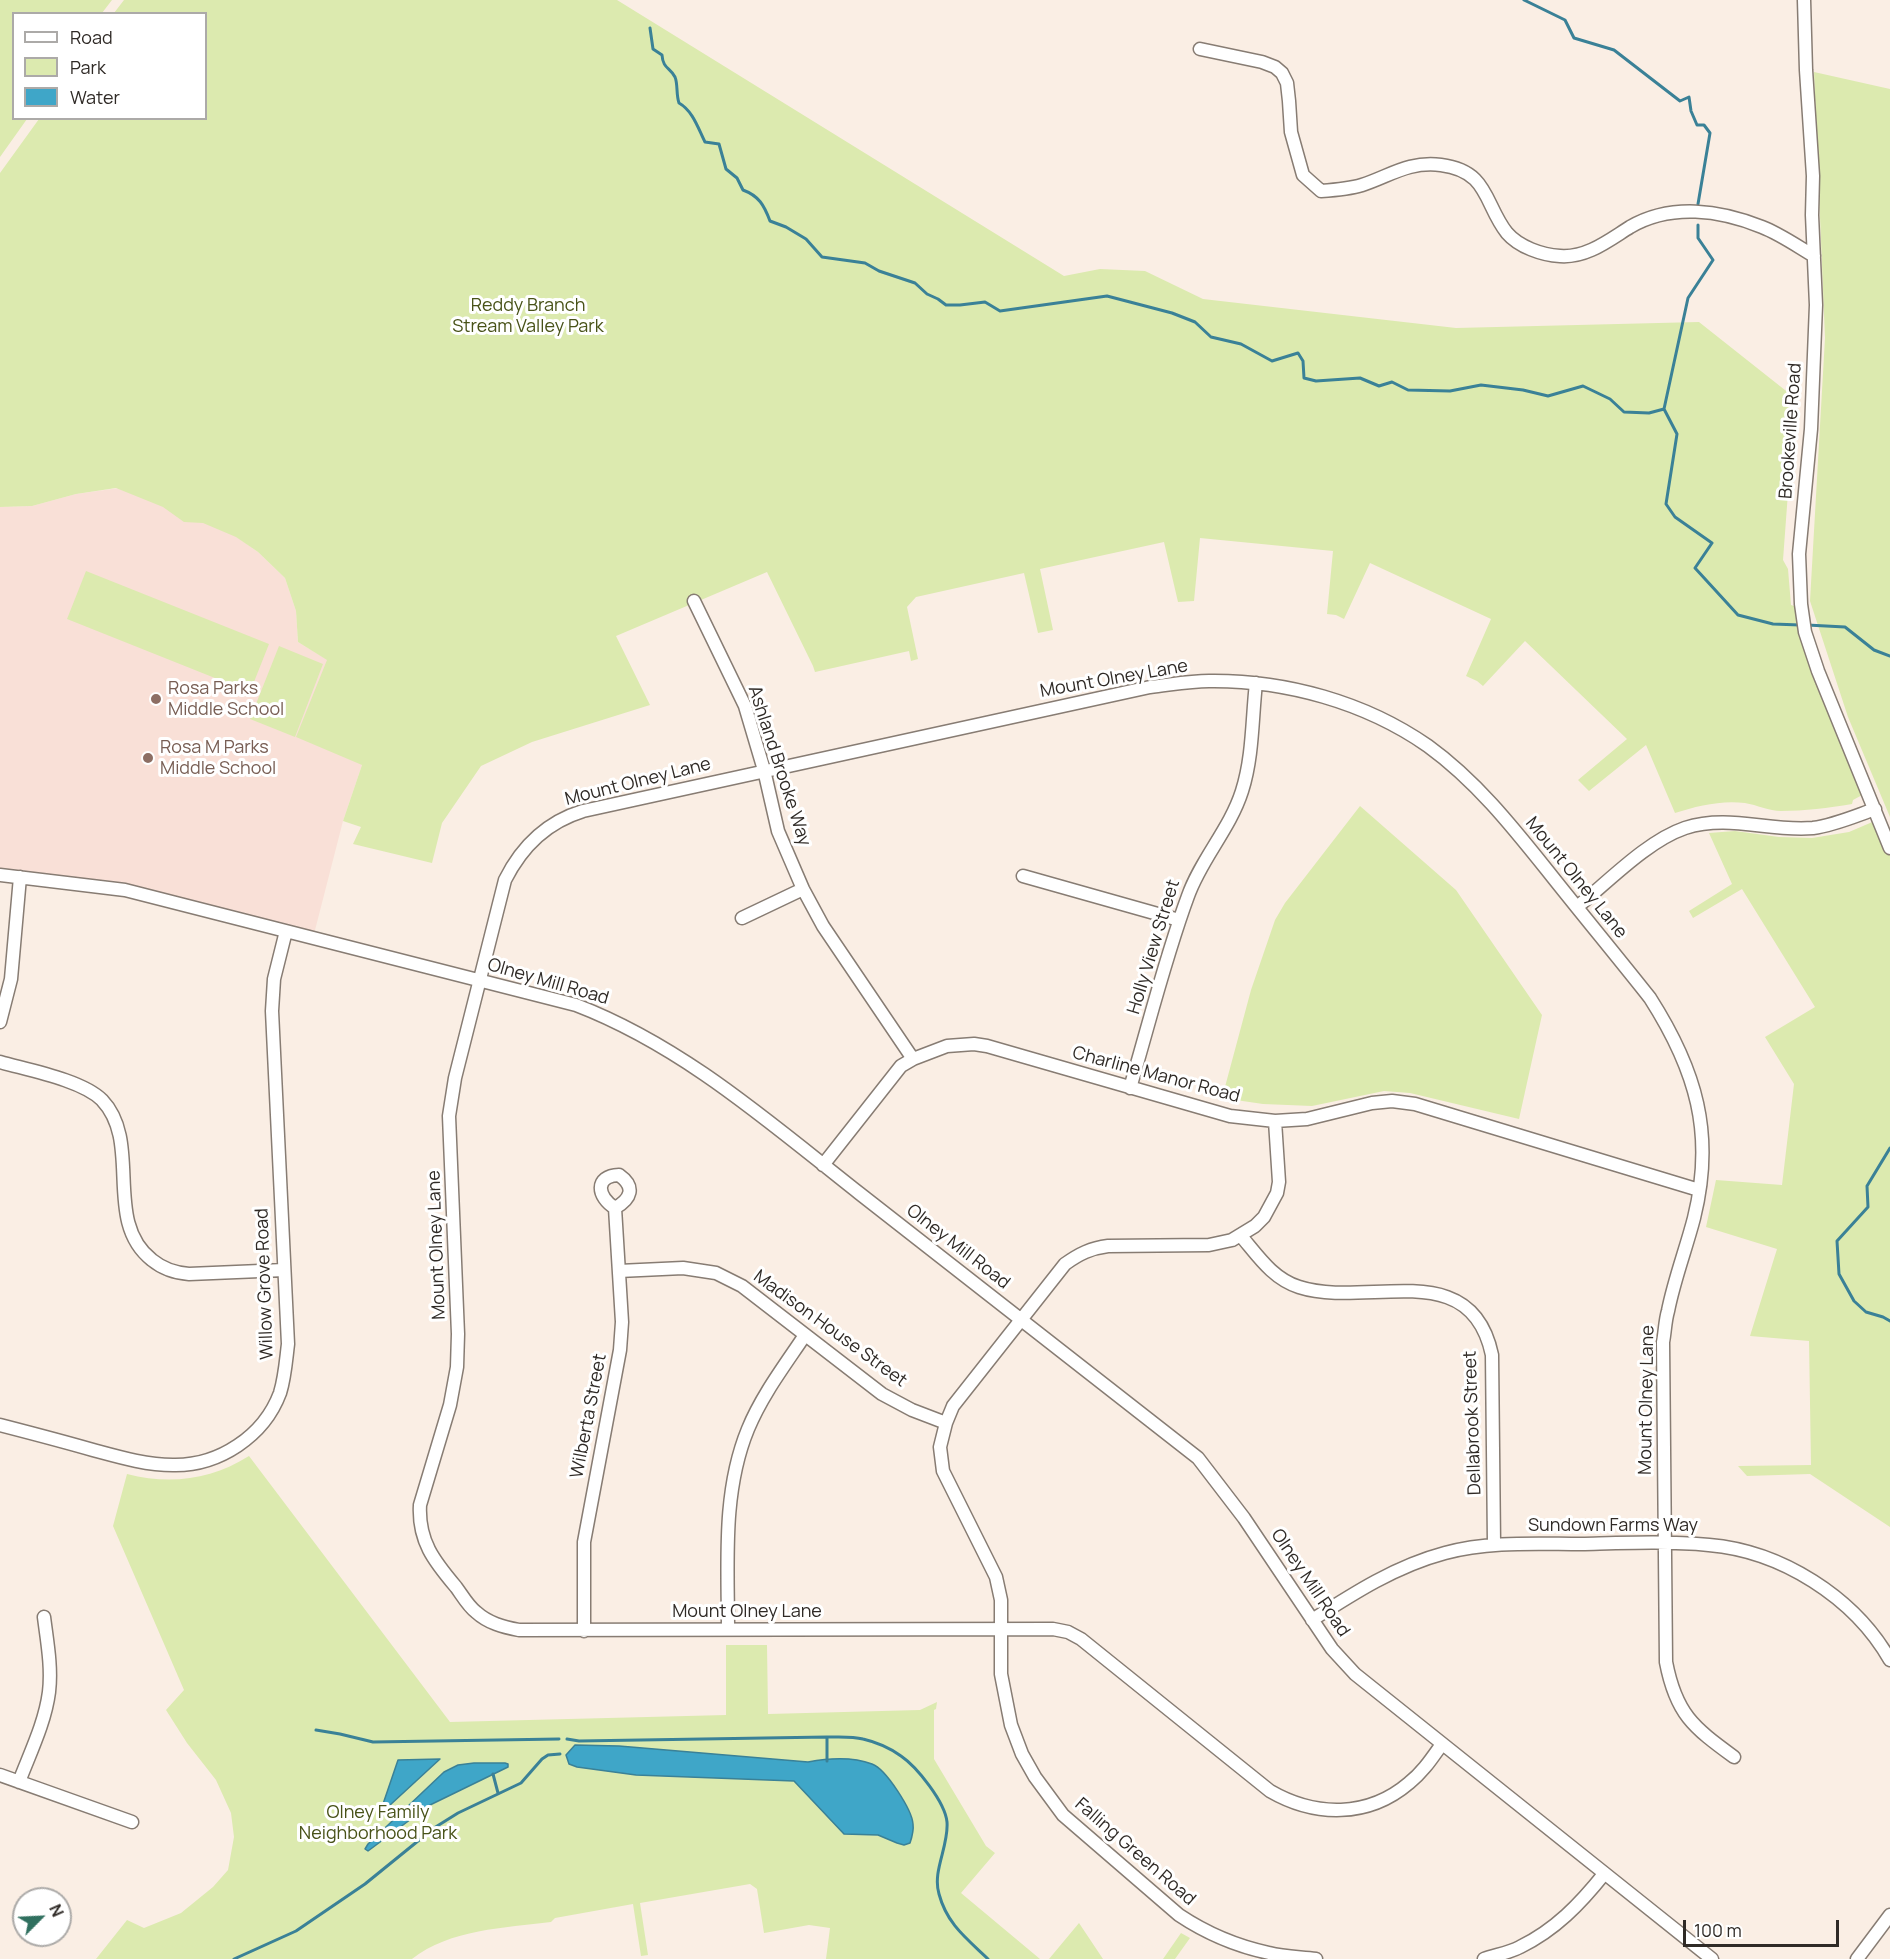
<!DOCTYPE html>
<html>
<head>
<meta charset="utf-8">
<style>
	body { margin:0 }
	#map { position:relative; width:1890px; height:1959px; overflow:hidden; background:#faeee4; font-family:Manrope,sans-serif }
	canvas { display:block }
	.legend { position:absolute; left:12px; top:12px; width:195px; height:108px; box-sizing:border-box; background:#fff; border:2px solid #acaaa8; margin:0; padding:8px 10px; list-style:none; font-size:18px; color:#2f2a26 }
	.legend li { display:flex; align-items:center; gap:12px; height:30px }
	.legend b { width:30px; border:2px solid #acaaa8 }
	.north { position:absolute; left:12px; top:1887px; width:60px; height:60px; box-sizing:border-box; background:#fff; border:2px solid #acaaa8; border-radius:50%; rotate:66deg; font-size:16px; font-weight:700; line-height:24px; text-align:center; color:#2f2a26 }
	.north::after { content:''; display:block; margin:auto; width:21px; height:27px; background:#30705f; clip-path:polygon(50% 0,100% 100%,50% 72%,0 100%) }
	.scale { position:absolute; left:1683px; top:1920px; width:156px; height:27px; box-sizing:border-box; border:3px solid #2f2a26; border-top:0; padding-left:8px; font-size:18px; line-height:21px; white-space:nowrap; color:#2f2a26; -webkit-text-stroke:4px #fff; paint-order:stroke }
</style>
</head>
<body>
<div id="map">
<canvas width="1890" height="1959"></canvas>
<ul class="legend">
<li><b style="height:8px;background:#fff"></b>Road</li>
<li><b style="height:16px;background:#dceaaf"></b>Park</li>
<li><b style="height:16px;background:#3fa6c8"></b>Water</li>
</ul>
<div class="north">N</div>
<div class="scale">100 m</div>
</div>
<script>
const ctx = document.querySelector('canvas').getContext('2d');
ctx.lineJoin = 'round';
function paint(path, color) { ctx.fillStyle = color; ctx.fill(path, 'evenodd'); }
function stroke(path, color, width, dash) { ctx.strokeStyle = color; ctx.lineWidth = width; ctx.lineCap = dash ? 'butt' : 'round'; ctx.setLineDash(dash || []); ctx.stroke(path); }
function write(font, color, halo, rows, align = 'center') {
  ctx.font = font + ' Manrope,sans-serif'; ctx.lineWidth = 6; ctx.setLineDash([]); ctx.textBaseline = 'middle'; ctx.strokeStyle = halo; ctx.fillStyle = color; for (const [text, x, y, turn = 0] of rows) {
    ctx.save(); ctx.translate(x, y); ctx.rotate((+turn || 0) * Math.PI / 180); ctx.textAlign = isNaN(turn) ? turn : align; if (halo) ctx.strokeText(text, 0, 0); ctx.fillText(text, 0, 0); ctx.restore();
  }
}
const education = new Path2D(`
	M 119,488 L 220,525 L 258,552 L 285,578 L 296,611 L 298,642 L 328,660 L 362,765 L 343,821 L 313,938 L 125,890 L 0,875 L 0,507 L 32,506 L 76,494 Z`);
const green = new Path2D(`
	M 0,0 L 112,0 L 102,13 L 14,14 L 14,118 L 27,119 L 0,157 Z
	M 124,0 L 617,0 L 1064,276 L 1100,269 L 1145,271 L 1203,299 L 1456,328 L 1699,322 L 1795,398 L 1783,560 L 1788,569 L 1791,605 L 1800,608 L 1866,793 L 1853,800 L 1852,804 C 1828,808 1805,811 1781,811 C 1769,811 1757,805 1745,803 C 1721,800 1697,806 1675,813 L 1646,745 L 1589,791 L 1578,780 L 1627,739 L 1525,641 L 1483,686 L 1477,681 L 1466,676 L 1491,619 L 1370,563 L 1344,619 L 1336,615 L 1327,614 L 1333,551 L 1200,538 L 1194,601 L 1178,602 L 1164,542 L 1040,569 L 1053,630 L 1038,633 L 1024,573 L 916,597 L 907,607 L 918,659 L 911,661 L 909,651 L 815,672 L 813,666 L 767,572 L 616,636 L 650,705 L 532,742 L 481,766 L 442,823 L 432,863 L 353,844 L 361,827 L 343,821 L 362,765 L 296,737 L 327,660 L 298,642 L 296,611 L 285,578 L 258,552 L 236,537 L 203,523 L 184,522 L 163,507 L 116,488 L 76,494 L 32,506 L 0,507 L 0,173 L 39,119 L 206,118 L 206,14 L 114,13 Z
	M 1814,72 L 1890,89 L 1890,817 L 1848,717 L 1810,601 L 1825,338 Z
	M 86,571 L 269,644 L 250,692 L 67,619 Z
	M 279,646 L 323,664 L 295,737 L 250,719 Z
	M 1360,806 L 1456,890 L 1542,1015 L 1519,1119 L 1410,1093 L 1384,1091 L 1312,1106 L 1263,1104 L 1222,1098 L 1251,990 L 1275,920 L 1285,903 Z
	M 1877,820 L 1890,849 L 1890,1527 L 1810,1474 L 1747,1476 L 1738,1466 L 1811,1465 L 1809,1341 L 1750,1336 L 1777,1249 L 1706,1227 L 1716,1180 L 1782,1185 L 1794,1084 L 1765,1037 L 1815,1007 L 1742,889 L 1693,918 L 1689,911 L 1732,884 L 1709,833 L 1735,831 L 1779,837 L 1812,838 L 1849,832 Z
	M 249,1456 L 450,1722 L 726,1715 L 726,1645 L 767,1645 L 768,1714 L 920,1710 L 937,1702 L 936,1709 L 934,1710 L 934,1759 L 986,1846 L 995,1853 L 961,1893 L 1040,1959 L 826,1959 L 830,1928 L 809,1925 L 764,1933 L 757,1889 L 750,1884 L 640,1903 L 648,1955 L 641,1956 L 633,1904 L 555,1918 L 551,1922 C 505,1928 450,1929 412,1959 L 96,1959 L 127,1920 L 144,1928 L 181,1913 L 213,1887 L 228,1870 L 234,1837 L 231,1813 L 216,1780 L 187,1743 L 166,1710 L 184,1690 L 113,1526 L 127,1474 C 170,1485 211,1480 249,1456 Z
	M 1079,1923 L 1103,1959 L 1049,1959 Z
	M 1181,1933 L 1190,1938 L 1175,1959 L 1163,1959 Z`);
const water = new Path2D(`
	M 575,1745 L 619,1746 L 808,1762 C 829,1758 851,1756 872,1764 C 886,1769 912,1810 913,1824 C 914,1831 912,1837 910,1843 L 904,1845 L 897,1843 L 878,1835 L 844,1834 L 794,1781 L 636,1775 L 577,1767 L 569,1764 L 566,1755 Z
	M 440,1759 L 389,1806 L 383,1804 L 398,1760 Z
	M 474,1763 L 505,1763 L 508,1764 L 508,1767 L 430,1805 L 368,1851 L 365,1849 L 368,1844 L 444,1772 L 458,1765 Z`);
const stream = new Path2D(`
	M 1524,0 L 1565,20 L 1574,38 L 1614,50 L 1680,101 L 1689,97 L 1691,111 L 1697,125 L 1704,125 L 1710,133 L 1698,204
	M 650,28 L 653,49 L 662,55 C 663,69 670,67 675,77 C 678,84 676,95 679,103 C 693,111 698,128 705,142 L 719,144 L 726,169 L 737,178 L 743,190 C 759,196 764,205 770,221 L 786,227 L 806,239 L 822,257 L 865,263 L 879,271 L 915,283 L 927,294 L 938,299 L 946,305 L 960,305 L 985,302 L 1000,311 L 1107,296 L 1172,313 L 1195,322 L 1211,337 L 1241,344 L 1272,361 L 1298,353 L 1303,361 L 1304,378 L 1316,381 L 1360,378 L 1379,386 L 1392,382 L 1408,390 L 1450,391 L 1481,385 L 1523,390 L 1548,396 L 1583,386 L 1610,399 L 1624,412 L 1649,413 L 1664,409
	M 1698,225 L 1698,238 L 1713,260 L 1688,298 L 1664,409 L 1677,434 L 1666,504 L 1675,517 L 1712,543 L 1695,568 L 1738,615 L 1773,624 L 1800,625
	M 1807,625 L 1845,627 L 1874,650 L 1890,656
	M 1890,1148 L 1867,1186 L 1868,1207 L 1837,1241 L 1839,1274 L 1854,1301 L 1866,1312 L 1883,1317 L 1890,1321
	M 316,1730 L 340,1734 L 373,1742 L 559,1739
	M 567,1739 L 579,1741 L 827,1737 C 838,1737 852,1736 863,1739 C 876,1742 890,1748 901,1756 C 917,1767 945,1802 947,1822 C 949,1846 932,1871 939,1894 C 947,1924 966,1938 988,1959
	M 827,1761 L 827,1737
	M 493,1774 L 498,1793
	M 234,1959 L 296,1931 L 365,1884 L 434,1828 L 458,1813 L 521,1783 L 542,1759 L 548,1755 L 560,1754`);
const minor = new Path2D(`
	M 1804,0 L 1806,70 L 1813,176 L 1812,215 L 1816,305 L 1811,429 L 1799,554 L 1801,604 L 1805,632 L 1818,671 L 1890,848
	M 1200,49 L 1262,62 L 1275,67 L 1282,73 L 1287,83 L 1289,101 L 1291,132 L 1303,175 L 1321,191 C 1335,190 1349,189 1362,185 C 1390,176 1408,161 1441,165 C 1489,171 1484,204 1507,233 C 1519,247 1542,255 1560,256 C 1587,258 1609,240 1630,227 C 1671,203 1720,210 1762,227 C 1780,234 1797,246 1814,256
	M 694,601 L 745,706 L 764,770 L 778,831 L 803,889 L 823,926 L 913,1059
	M 0,875 L 125,890 L 576,1005 C 683,1046 770,1123 859,1193 C 972,1281 1085,1370 1198,1458 L 1244,1518 L 1332,1649 L 1355,1674 L 1712,1959
	M 1023,876 L 1179,920
	M 1577,907 C 1608,882 1647,841 1685,828 C 1729,814 1769,832 1813,828 C 1835,825 1855,816 1875,809
	M 742,918 L 803,889
	M 0,1022 L 11,979 L 20,877
	M 0,1062 C 28,1070 82,1080 102,1100 C 143,1143 102,1221 152,1260 C 163,1269 175,1273 189,1274 L 284,1270
	M 1130,1088 C 1149,1024 1165,958 1188,896 C 1201,859 1230,829 1242,791 C 1253,757 1252,718 1256,683
	M 1275,1121 L 1279,1182 L 1277,1193 L 1264,1217 L 1255,1226 L 1232,1240 L 1209,1245 L 1108,1246 C 1091,1248 1079,1254 1065,1264 L 953,1406 L 946,1423 L 940,1447 L 943,1471 L 996,1577 L 1001,1600 L 1001,1674 L 1011,1725 L 1022,1754 L 1035,1777 L 1063,1815 L 1179,1915 C 1206,1933 1236,1946 1269,1953 C 1284,1957 1300,1957 1316,1959
	M 823,1165 L 901,1066 L 913,1059 L 947,1046 L 974,1044 L 987,1046 L 1230,1116 L 1275,1121 L 1307,1119 L 1372,1103 L 1392,1101 L 1415,1104 L 1699,1190
	M 1241,1236 C 1258,1256 1273,1279 1299,1287 C 1367,1309 1471,1254 1492,1355 L 1494,1544
	M 619,1271 L 683,1268 L 716,1273 L 742,1286 L 882,1394 L 912,1410 L 946,1423
	M 0,1425 C 31,1433 62,1441 93,1450 C 119,1457 146,1465 173,1465 C 219,1466 264,1436 280,1393 C 285,1377 286,1360 288,1344 L 272,1011 L 274,979 L 286,931
	M 1312,1620 C 1354,1593 1396,1566 1445,1553 C 1489,1541 1536,1544 1581,1544 C 1624,1543 1666,1541 1709,1545 C 1781,1551 1854,1597 1890,1660
	M 728,1629 C 728,1563 722,1492 748,1429 C 762,1395 785,1365 805,1335
	M 584,1631 L 584,1542 L 620,1350 L 622,1322 L 615,1208 C 597,1197 594,1176 619,1175 C 636,1187 631,1199 615,1208
	M 1442,1744 C 1432,1758 1423,1772 1409,1783 C 1368,1818 1315,1817 1270,1791 L 1081,1639 L 1068,1632 L 1053,1629 L 519,1630 C 503,1627 488,1623 476,1612 C 468,1606 462,1595 456,1587 C 434,1561 418,1541 420,1505 L 450,1405 L 457,1367 L 458,1334 L 449,1116 L 455,1078 L 505,880 C 522,846 547,822 583,811 L 1150,687 C 1169,685 1189,681 1209,681 C 1285,680 1365,702 1428,746 C 1475,780 1511,825 1547,870 C 1581,913 1616,955 1650,998 C 1696,1070 1715,1134 1694,1218 C 1686,1249 1674,1280 1668,1311 C 1665,1321 1665,1332 1663,1342 L 1666,1662 C 1676,1714 1693,1727 1734,1757
	M 0,1775 L 132,1822
	M 19,1782 C 30,1753 45,1723 49,1692 C 52,1667 47,1641 44,1617
	M 1484,1959 C 1495,1955 1509,1953 1520,1947 C 1555,1930 1580,1904 1604,1874
	M 1857,1959 L 1890,1915`);
const markers = [
	[156,699,6,"#8d6e63"],
	[148,758,6,"#8d6e63"]
];
const parkNames = [
	["Reddy Branch",528,306],
	["Stream Valley Park",528,327],
	["Olney Family",378,1813],
	["Neighborhood Park",378,1834]
];
const streetNames = [
	["Brookeville Road",1791,431,-86],
	["Mount Olney Lane",1114,679,-10],
	["Ashland Brooke Way",779,766,72],
	["Mount Olney Lane",638,782,-14],
	["Mount Olney Lane",1576,878,51],
	["Holly View Street",1154,947,-73],
	["Olney Mill Road",548,982,16],
	["Charline Manor Road",1156,1075,15],
	["Mount Olney Lane",437,1245,-92],
	["Olney Mill Road",958,1247,38],
	["Willow Grove Road",265,1284,-92],
	["Madison House Street",830,1329,36],
	["Mount Olney Lane",1647,1400,-89],
	["Wilberta Street",589,1416,-79],
	["Dellabrook Street",1473,1423,-92],
	["Sundown Farms Way",1613,1526],
	["Olney Mill Road",1310,1583,56],
	["Mount Olney Lane",747,1612],
	["Falling Green Road",1135,1852,41]
];
const educationNames = [
	["Rosa Parks",168,689],
	["Middle School",168,710],
	["Rosa M Parks",160,748],
	["Middle School",160,769]
];
paint(education, '#f9e0d7');
paint(green, '#dceaaf');
paint(water, '#3fa6c8');
stroke(water, '#3a8197', 1.5);
stroke(stream, '#3a8197', 3);
stroke(minor, '#877c73', 15);
stroke(minor, '#fff', 12);
for (const [x, y, r, color] of markers) { const dot = new Path2D(); dot.arc(x, y, r, 0, 2 * Math.PI); ctx.fillStyle = color; ctx.fill(dot); stroke(dot, '#fff', 2); }
write('18px', '#485218', '#fff', parkNames);
write('18px', '#2f2a26', '#fff', streetNames);
write('18px', '#785e54', '#fff', educationNames, 'left');
</script>
</body>
</html>
